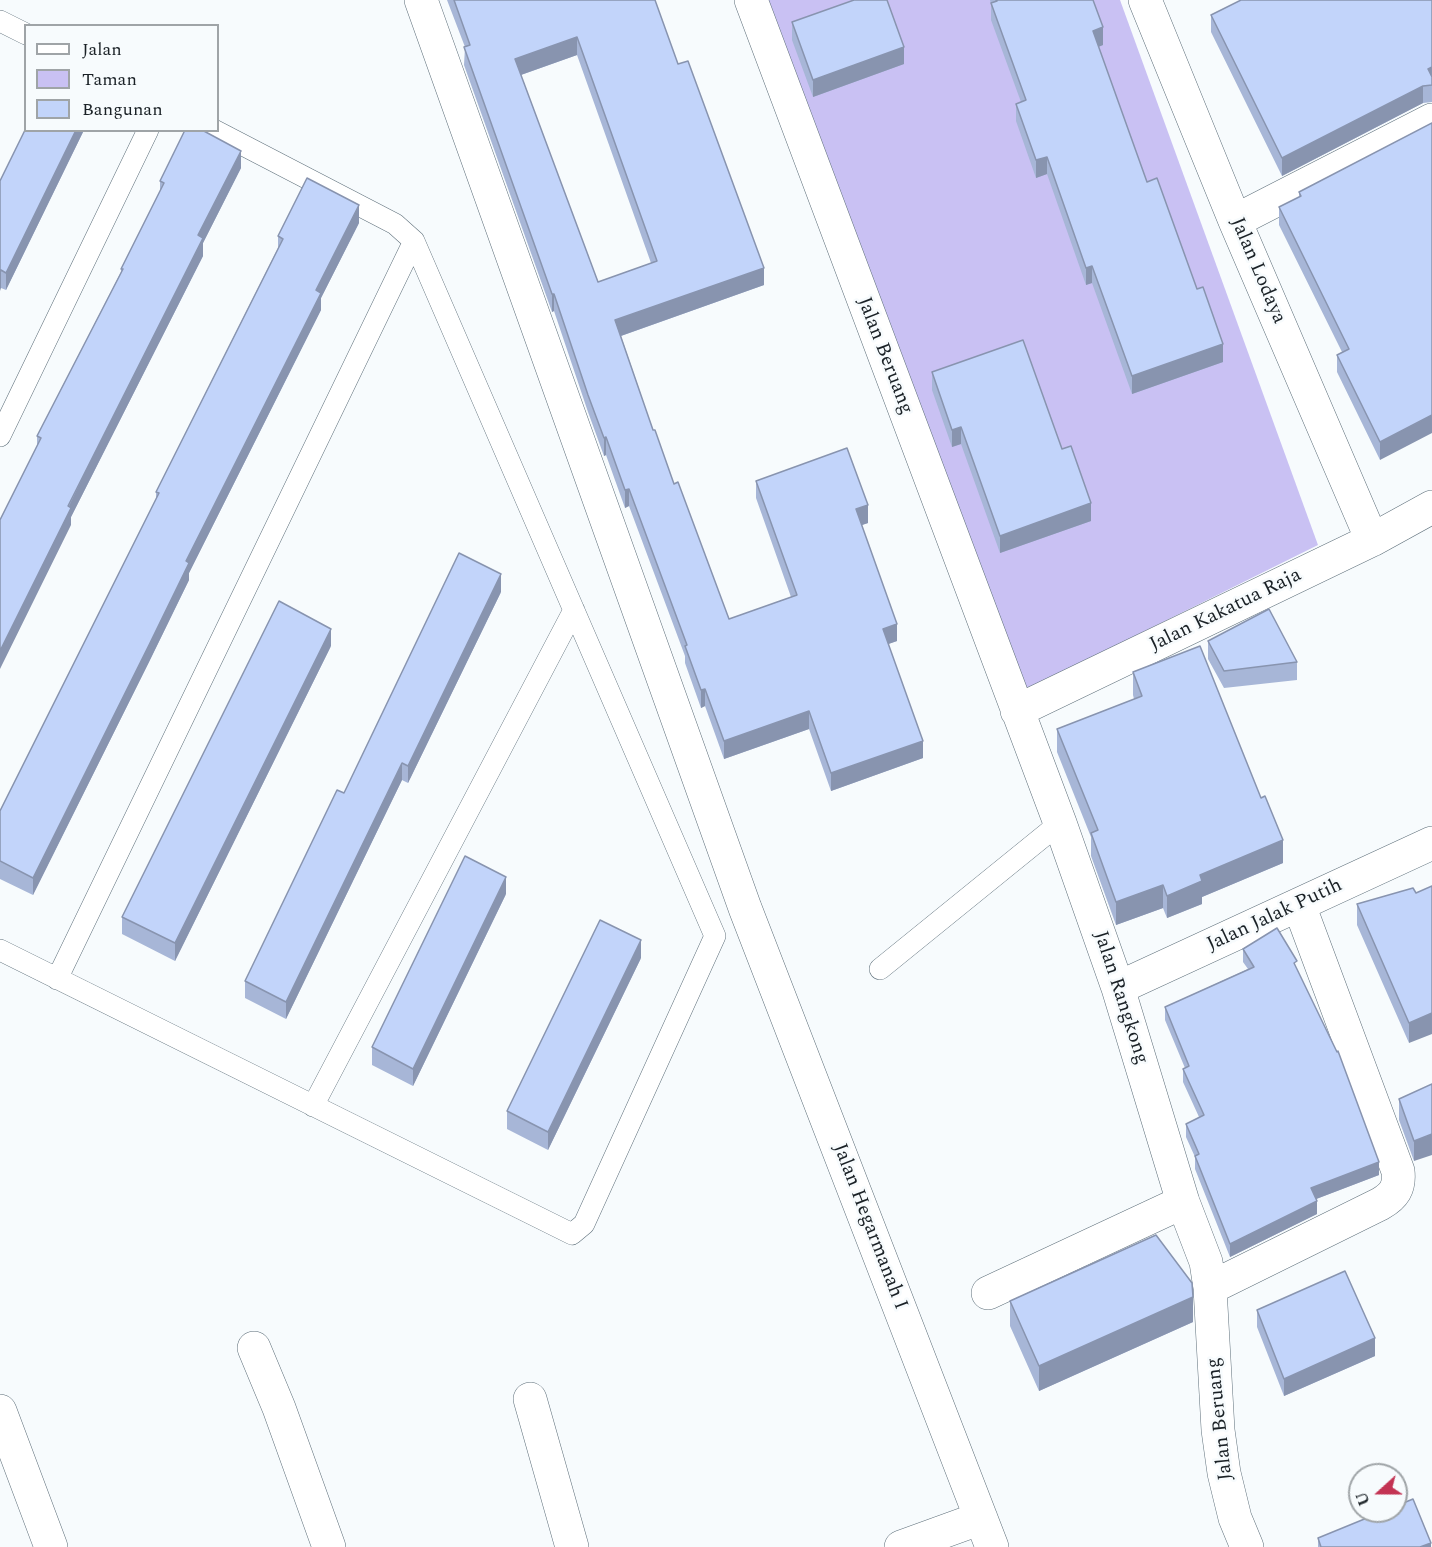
<!DOCTYPE html>
<html>
<head>
<meta charset="utf-8">
<style>
	body { margin:0 }
	#map { position:relative; width:1432px; height:1547px; overflow:hidden; background:#f7fbfd; font-family:Spectral,serif }
	canvas { display:block }
	.legend { position:absolute; left:24px; top:24px; width:195px; height:108px; box-sizing:border-box; background:#f7fbfd; border:2px solid #9fa4a7; margin:0; padding:8px 10px; list-style:none; font-size:18px; color:#1a2126 }
	.legend li { display:flex; align-items:center; gap:12px; height:30px }
	.legend b { width:30px; border:2px solid #9fa4a7 }
	.north { position:absolute; left:1348px; top:1463px; width:60px; height:60px; box-sizing:border-box; background:#f7fbfd; border:2px solid #9fa4a7; border-radius:50%; rotate:249deg; font-size:16px; font-weight:700; line-height:24px; text-align:center; color:#1a2126 }
	.north::after { content:''; display:block; margin:auto; width:21px; height:27px; background:#c33353; clip-path:polygon(50% 0,100% 100%,50% 72%,0 100%) }
</style>
</head>
<body>
<div id="map">
<canvas width="1432" height="1547"></canvas>
<ul class="legend">
<li><b style="height:8px;background:#fff"></b>Jalan</li>
<li><b style="height:16px;background:#c9c1f3"></b>Taman</li>
<li><b style="height:16px;background:#c2d4fa"></b>Bangunan</li>
</ul>
<div class="north">U</div>
</div>
<script>
const ctx = document.querySelector('canvas').getContext('2d');
ctx.lineJoin = 'round';
function paint(path, color) { ctx.fillStyle = color; ctx.fill(path, 'evenodd'); }
function stroke(path, color, width, dash) { ctx.strokeStyle = color; ctx.lineWidth = width; ctx.lineCap = dash ? 'butt' : 'round'; ctx.setLineDash(dash || []); ctx.stroke(path); }
function write(font, color, halo, rows, align = 'center') {
  ctx.font = font + ' Spectral,serif'; ctx.lineWidth = 5; ctx.setLineDash([]); ctx.textBaseline = 'middle'; ctx.strokeStyle = halo; ctx.fillStyle = color; for (const [text, x, y, turn = 0] of rows) {
    ctx.save(); ctx.translate(x, y); ctx.rotate((+turn || 0) * Math.PI / 180); ctx.textAlign = isNaN(turn) ? turn : align; if (halo) ctx.strokeText(text, 0, 0); ctx.fillText(text, 0, 0); ctx.restore();
  }
}
const green = new Path2D(`
	M 751,0 L 1120,0 L 1318,545 L 1012,697 Z`);
const lane = new Path2D(`
	M 0,21 L 26,34
	M 0,436 L 148,130
	M 0,950 L 572,1234 L 584,1224 L 715,936 L 414,241 L 395,224 L 214,130
	M 880,969 L 1060,823
	M 57,979 L 414,241
	M 313,1106 L 574,610`);
const street = new Path2D(`
	M 421,0 L 745,908 L 992,1547
	M 751,0 L 1060,823 L 1118,988 L 1183,1202 L 1206,1262 L 1210,1288 L 1218,1430 L 1224,1473 L 1235,1518 L 1247,1547
	M 1145,0 L 1235,221 L 1372,540
	M 1235,221 L 1432,120
	M 1017,711 L 1372,540 L 1432,507
	M 1118,988 L 1432,843
	M 1210,1288 L 1380,1204 C 1394,1196 1400,1188 1398,1171 L 1299,905
	M 988,1293 L 1183,1202
	M 254,1348 L 279,1408 L 329,1547
	M 530,1399 L 572,1547
	M 0,1411 L 51,1547
	M 901,1547 L 981,1518`);
const wall = new Path2D(`
	M 447,0 L 655,0 L 678,64 L 764,285 L 621,336 L 653,430 L 674,484 L 729,619 L 791,597 L 756,498 L 756,481 L 868,523 L 862,525 L 897,641 L 888,644 L 923,758 L 831,791 L 809,729 L 724,759 L 705,706 L 701,708 L 685,663 L 685,656 L 629,506 L 625,508 L 606,455 L 604,456 L 588,412 L 554,311 L 552,312 L 464,65 L 465,47 ZM 577,55 L 651,263 L 598,282 L 521,75 Z
	M 990,0 L 1093,0 L 1103,45 L 1098,47 L 1147,182 L 1223,362 L 1132,394 L 1092,283 L 1086,285 L 1047,174 L 1036,178 L 1016,121 L 1016,104 L 1021,102 L 991,20 L 991,4 Z
	M 1432,0 L 1432,102 L 1423,103 L 1282,176 L 1211,32 L 1211,15 Z
	M 792,22 L 904,64 L 813,97 L 792,40 Z
	M 1432,123 L 1380,460 L 1337,372 L 1337,355 L 1342,352 L 1279,225 L 1279,207 L 1299,197 L 1299,192 Z
	M 26,130 L 84,130 L 6,290 L 1,288 L 0,181 Z
	M 241,168 L 203,243 L 203,256 L 71,517 L 71,525 L 37,445 L 37,436 L 121,272 L 121,269 L 160,192 L 160,181 Z
	M 359,223 L 321,298 L 321,310 L 189,573 L 189,580 L 149,662 L 33,895 L 0,879 L 0,811 L 156,499 L 156,492 L 278,248 L 278,236 Z
	M 932,372 L 1062,449 L 1091,521 L 1000,553 L 961,444 L 952,447 L 932,390 Z
	M 501,592 L 408,783 L 402,780 L 286,1019 L 245,998 L 245,981 L 344,793 Z
	M 1208,641 L 1297,662 L 1297,680 L 1224,688 L 1208,659 Z
	M 331,646 L 175,961 L 122,934 L 122,917 Z
	M 1133,672 L 1283,863 L 1202,897 L 1202,904 L 1167,918 L 1163,908 L 1116,925 L 1091,856 L 1091,837 L 1057,752 L 1057,729 L 1134,699 L 1133,695 Z
	M 1416,893 L 1409,1043 L 1357,925 L 1357,904 Z
	M 506,894 L 413,1086 L 372,1065 L 372,1047 Z
	M 1243,949 L 1297,970 L 1379,1175 L 1316,1199 L 1317,1214 L 1230,1257 L 1195,1169 L 1195,1157 L 1186,1137 L 1186,1124 L 1199,1117 L 1183,1082 L 1183,1069 L 1185,1068 L 1165,1020 L 1165,1007 L 1248,969 L 1243,962 Z
	M 641,958 L 548,1150 L 507,1129 L 507,1111 Z
	M 1432,1084 L 1414,1161 L 1399,1120 L 1399,1099 Z
	M 1010,1301 L 1193,1322 L 1039,1391 L 1010,1326 Z
	M 1257,1310 L 1375,1356 L 1284,1396 L 1257,1327 Z
	M 1318,1538 L 1431,1547 L 1318,1547 Z`);
const shadedWall = new Path2D(`
	M 1103,27 L 1103,45 L 1093,49 L 1093,31 Z
	M 577,37 L 577,55 L 515,77 L 515,59 Z
	M 904,47 L 904,64 L 813,97 L 813,80 Z
	M 1432,67 L 1432,85 L 1428,69 Z
	M 1423,86 L 1423,103 L 1282,176 L 1282,158 Z
	M 76,130 L 84,130 L 6,290 L 6,273 Z
	M 241,151 L 241,168 L 203,243 L 203,256 L 71,517 L 71,525 L 0,669 L 0,651 L 198,235 Z
	M 1047,157 L 1047,174 L 1036,178 L 1036,160 Z
	M 359,205 L 359,223 L 321,298 L 321,310 L 189,573 L 189,580 L 149,662 L 33,895 L 33,878 L 186,561 L 316,290 Z
	M 1092,266 L 1092,283 L 1086,285 L 1086,268 Z
	M 764,268 L 764,285 L 615,338 L 615,320 Z
	M 1,270 L 1,288 L 0,291 L 0,273 Z
	M 552,294 L 554,294 L 554,311 L 552,312 Z
	M 1223,344 L 1223,362 L 1132,394 L 1132,376 Z
	M 1432,415 L 1432,433 L 1380,460 L 1380,442 Z
	M 961,427 L 961,444 L 952,447 L 952,430 Z
	M 606,437 L 606,455 L 604,456 L 604,438 Z
	M 629,489 L 629,506 L 625,508 L 625,490 Z
	M 1091,503 L 1091,521 L 1000,553 L 1000,536 Z
	M 868,505 L 868,523 L 856,527 L 856,509 Z
	M 501,574 L 501,592 L 408,783 L 408,766 Z
	M 897,624 L 897,641 L 883,646 L 883,629 Z
	M 331,629 L 331,646 L 175,961 L 175,943 Z
	M 705,689 L 705,706 L 701,708 L 701,690 Z
	M 809,711 L 809,729 L 724,759 L 724,741 Z
	M 923,741 L 923,758 L 831,791 L 831,773 Z
	M 402,763 L 402,780 L 286,1019 L 286,1002 Z
	M 1283,840 L 1283,863 L 1202,897 L 1202,904 L 1167,918 L 1167,896 L 1200,875 Z
	M 506,877 L 506,894 L 413,1086 L 413,1069 Z
	M 1163,885 L 1163,908 L 1116,925 L 1116,902 Z
	M 641,940 L 641,958 L 548,1150 L 548,1132 Z
	M 1432,1013 L 1432,1034 L 1409,1043 L 1409,1023 Z
	M 1432,1134 L 1432,1155 L 1414,1161 L 1414,1141 Z
	M 1379,1162 L 1379,1175 L 1311,1201 L 1311,1188 Z
	M 1317,1201 L 1317,1214 L 1230,1257 L 1230,1244 Z
	M 1193,1297 L 1193,1322 L 1039,1391 L 1039,1366 Z
	M 1375,1338 L 1375,1356 L 1284,1396 L 1284,1379 Z
	M 1431,1543 L 1431,1547 L 1420,1547 Z`);
const building = new Path2D(`
	M 454,0 L 655,0 L 678,64 L 688,61 L 764,268 L 615,320 L 653,430 L 655,430 L 674,484 L 678,482 L 729,619 L 797,595 L 756,481 L 847,448 L 868,505 L 856,509 L 897,624 L 883,629 L 923,741 L 831,773 L 809,711 L 724,741 L 705,689 L 701,690 L 685,646 L 687,645 L 629,489 L 625,490 L 606,437 L 604,438 L 588,395 L 554,294 L 552,294 L 464,47 L 470,45 ZM 577,37 L 657,261 L 598,282 L 515,59 Z
	M 854,0 L 887,0 L 904,47 L 813,80 L 792,22 Z
	M 996,0 L 1093,0 L 1103,27 L 1093,31 L 1147,182 L 1157,178 L 1197,289 L 1203,287 L 1223,344 L 1132,376 L 1092,266 L 1086,268 L 1047,157 L 1036,160 L 1016,104 L 1026,100 L 991,3 L 997,1 Z
	M 1241,0 L 1432,0 L 1432,67 L 1428,69 L 1432,77 L 1432,85 L 1423,86 L 1282,158 L 1211,15 Z
	M 1432,123 L 1432,415 L 1380,442 L 1337,355 L 1349,349 L 1279,207 L 1301,196 L 1299,192 Z
	M 26,128 L 26,130 L 76,130 L 6,273 L 1,270 L 0,273 L 0,181 Z
	M 185,130 L 202,130 L 241,151 L 198,235 L 203,238 L 68,506 L 71,508 L 0,651 L 0,520 L 41,438 L 37,436 L 123,269 L 121,269 L 164,183 L 160,181 Z
	M 307,178 L 359,205 L 316,290 L 321,293 L 186,561 L 189,563 L 149,645 L 33,878 L 0,861 L 0,811 L 159,493 L 156,492 L 283,239 L 278,236 Z
	M 1023,340 L 1062,449 L 1071,446 L 1091,503 L 1000,536 L 961,427 L 952,430 L 932,372 Z
	M 459,553 L 501,574 L 408,766 L 402,763 L 286,1002 L 245,981 L 337,790 L 344,793 Z
	M 279,601 L 331,629 L 175,943 L 122,917 Z
	M 1269,609 L 1297,662 L 1224,671 L 1208,641 Z
	M 1200,646 L 1261,798 L 1265,796 L 1283,840 L 1200,875 L 1202,881 L 1167,896 L 1163,885 L 1116,902 L 1091,833 L 1098,830 L 1057,729 L 1142,696 L 1133,672 Z
	M 465,856 L 506,877 L 413,1069 L 372,1047 Z
	M 1432,886 L 1432,1013 L 1409,1023 L 1357,904 L 1413,888 L 1416,893 Z
	M 600,920 L 641,940 L 548,1132 L 507,1111 Z
	M 1277,928 L 1297,961 L 1294,963 L 1337,1052 L 1338,1051 L 1379,1162 L 1311,1188 L 1317,1201 L 1230,1244 L 1195,1156 L 1199,1154 L 1186,1124 L 1204,1115 L 1183,1069 L 1189,1066 L 1165,1007 L 1254,967 L 1243,949 Z
	M 1432,1084 L 1432,1134 L 1414,1141 L 1399,1099 Z
	M 1156,1235 L 1192,1283 L 1193,1297 L 1039,1366 L 1010,1301 Z
	M 1345,1271 L 1375,1338 L 1284,1379 L 1257,1310 Z
	M 1413,1499 L 1431,1543 L 1420,1547 L 1321,1547 L 1318,1538 L 1384,1511 L 1396,1511 L 1396,1506 Z`);
const streetNames = [
	["Jalan Lodaya",1257,271,67],
	["Jalan Beruang",884,356,69],
	["Jalan Kakatua Raja",1226,611,-26],
	["Jalan Jalak Putih",1275,916,-25],
	["Jalan Rangkong",1120,998,72],
	["Jalan Hegarmanah I",869,1227,69],
	["Jalan Beruang",1221,1419,-96]
];
paint(green, '#c9c1f3');
stroke(lane, '#5f707b', 22);
stroke(street, '#5f707b', 34);
stroke(lane, '#fff', 21);
stroke(street, '#fff', 33);
paint(wall, '#a7b6d7');
paint(shadedWall, '#8894af');
paint(building, '#c2d4fa');
stroke(building, '#8894af', 1.5);
write('20px', '#1a2126', '#f7fbfd', streetNames);
</script>
</body>
</html>
